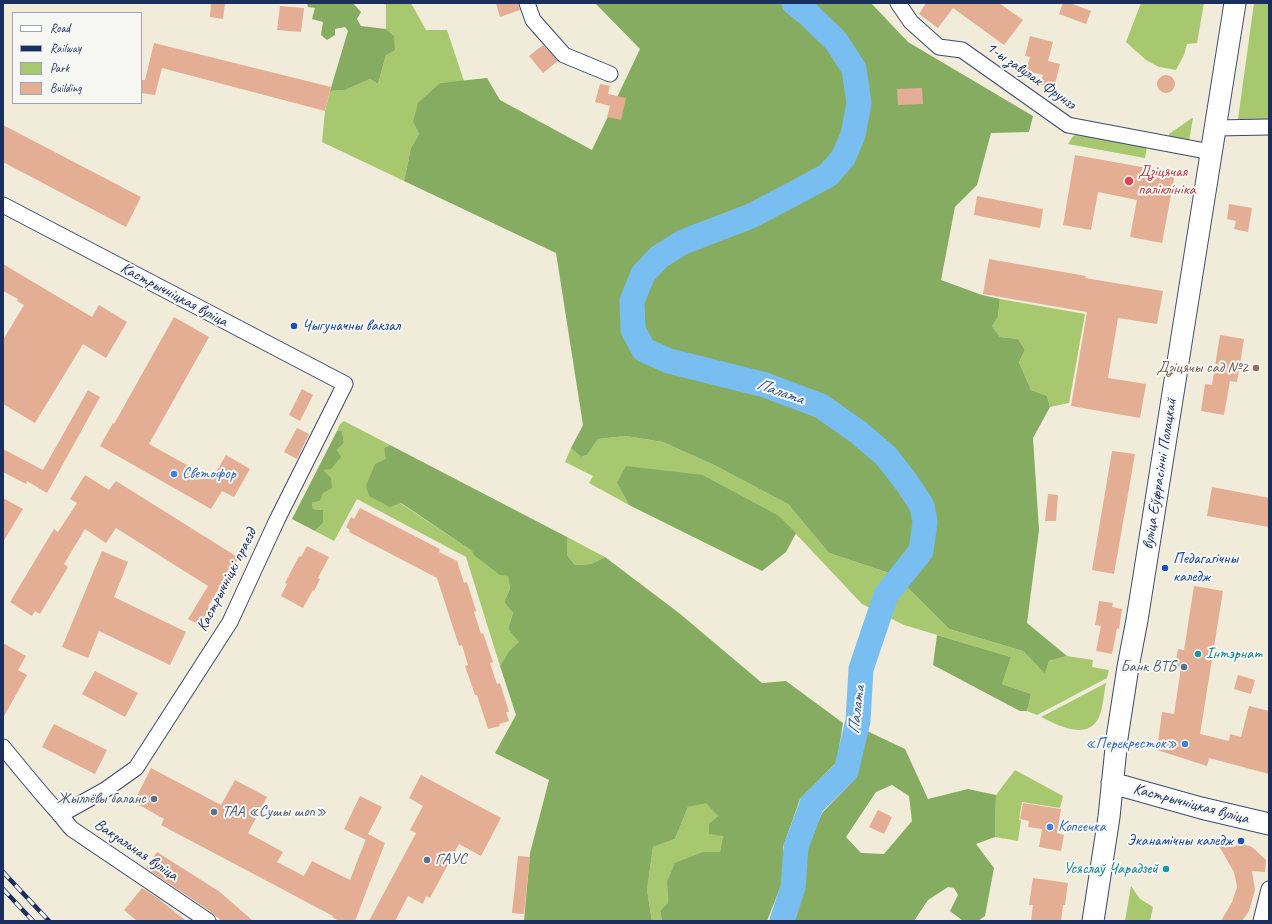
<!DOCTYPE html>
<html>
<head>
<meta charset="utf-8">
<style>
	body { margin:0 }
	#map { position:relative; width:1272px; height:924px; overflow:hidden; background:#f0ecd9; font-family:Caveat,sans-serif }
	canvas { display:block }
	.frame { position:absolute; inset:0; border:4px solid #1b2f5e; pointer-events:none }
	.legend { position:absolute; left:12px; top:12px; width:130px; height:92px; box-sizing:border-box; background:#f6f6f2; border:1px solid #9ea6b7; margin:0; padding:5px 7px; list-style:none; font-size:12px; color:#1b2f5e }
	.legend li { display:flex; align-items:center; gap:8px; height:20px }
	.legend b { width:20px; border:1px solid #9ea6b7 }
</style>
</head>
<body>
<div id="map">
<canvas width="1272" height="924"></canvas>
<div class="frame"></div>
<ul class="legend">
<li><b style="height:5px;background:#fff"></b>Road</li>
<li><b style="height:5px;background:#1b2f5e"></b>Railway</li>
<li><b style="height:11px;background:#a8c870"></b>Park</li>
<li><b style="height:11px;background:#e3ae94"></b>Building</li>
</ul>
</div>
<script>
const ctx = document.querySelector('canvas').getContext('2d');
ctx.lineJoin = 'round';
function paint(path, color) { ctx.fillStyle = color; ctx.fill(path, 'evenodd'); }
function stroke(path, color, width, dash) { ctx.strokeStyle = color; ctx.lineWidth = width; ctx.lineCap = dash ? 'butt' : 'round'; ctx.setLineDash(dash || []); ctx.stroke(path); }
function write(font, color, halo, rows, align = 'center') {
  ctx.font = font + ' Caveat,sans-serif'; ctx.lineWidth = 4; ctx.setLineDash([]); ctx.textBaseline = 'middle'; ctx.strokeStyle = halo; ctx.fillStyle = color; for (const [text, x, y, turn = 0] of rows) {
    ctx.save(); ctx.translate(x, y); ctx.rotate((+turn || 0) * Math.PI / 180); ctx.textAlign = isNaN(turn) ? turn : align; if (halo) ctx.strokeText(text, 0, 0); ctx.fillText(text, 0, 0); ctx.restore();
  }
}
const green = new Path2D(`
	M 383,3 L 411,3 L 426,30 L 447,30 L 464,81 L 440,83 L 413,122 L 419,134 L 411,148 L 404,181 L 322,142 L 325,111 L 330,91 L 345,90 L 370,79 L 378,84 L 386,55 L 394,36 L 386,29 L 386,5 Z
	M 1141,3 L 1204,3 L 1197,43 L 1187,44 L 1184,55 L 1176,70 L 1159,67 L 1146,60 L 1126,42 Z
	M 1254,3 L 1269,3 L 1269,122 L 1238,119 Z
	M 1192,118 L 1193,118 L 1189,141 L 1168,137 L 1169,134 Z
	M 1078,134 L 1147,146 L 1145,158 L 1068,144 L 1073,136 Z
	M 1000,299 L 1085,314 L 1069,403 L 1050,407 L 1047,396 L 1031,390 L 1019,362 L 1025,350 L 1018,339 L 1000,337 L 992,326 L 998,317 Z
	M 344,421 L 390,445 L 384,448 L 400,503 L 508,575 L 510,589 L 504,602 L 513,613 L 508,629 L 520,642 L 509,651 L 500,666 L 466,557 L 357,499 L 334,541 L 315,531 L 323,523 L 323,510 L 313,509 L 312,503 L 320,501 L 322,470 L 337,450 L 344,443 L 342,432 L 337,431 L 340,424 Z
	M 626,436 L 663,442 L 714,465 L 788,504 L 829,553 L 895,575 L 949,629 L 1023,651 L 1045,674 L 1049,661 L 1067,656 L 1093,660 L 1092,667 L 1109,670 L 1107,678 L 1037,715 L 1027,711 L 1031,694 L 1002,684 L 1011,657 L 904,625 L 862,604 L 778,515 L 703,475 L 617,483 L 629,505 L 589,483 L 593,476 L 565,462 L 571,448 L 581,457 L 587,455 L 598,439 Z
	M 567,537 L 605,557 L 591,564 L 575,565 L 567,555 Z
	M 1106,683 C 1104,693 1103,708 1099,717 C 1088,741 1059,726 1041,717 Z
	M 1015,770 L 1063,796 L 1060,808 L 1022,802 L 1019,820 L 1021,820 L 1018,841 L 995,837 L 996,795 Z
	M 706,802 L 718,816 L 723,836 L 720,852 L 703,852 L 667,882 L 668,904 L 660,911 L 662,921 L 652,921 L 647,890 L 653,847 L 675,839 L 688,807 Z
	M 1131,886 L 1140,899 L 1153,907 L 1150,921 L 1125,921 Z`);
const forest = new Path2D(`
	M 307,3 L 353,3 L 361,12 L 357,19 L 361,26 L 386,29 L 394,36 L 395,50 L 386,55 L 378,84 L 370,79 L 345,90 L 330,91 L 348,31 L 345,27 L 335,29 L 335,35 L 327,40 L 321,35 L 323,22 L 312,19 L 315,8 L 308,7 Z
	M 595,3 L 871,3 L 908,42 L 1033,116 L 1029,132 L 991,133 L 977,185 L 955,207 L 941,280 L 982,295 L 1000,299 L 998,317 L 992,326 L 1000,337 L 1018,339 L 1025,350 L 1019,362 L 1031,390 L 1047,396 L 1050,407 L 1033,438 L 1039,530 L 1027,623 L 1067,656 L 1049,661 L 1045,674 L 1023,651 L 949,629 L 895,575 L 829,553 L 788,504 L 714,465 L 663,442 L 626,436 L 598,439 L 587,455 L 581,457 L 571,448 L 583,425 L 556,253 L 404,181 L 411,148 L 419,134 L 413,122 L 418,103 L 440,83 L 487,78 L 500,100 L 592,150 L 640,49 Z
	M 337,431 L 342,431 L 344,443 L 337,450 L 341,457 L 331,469 L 323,470 L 331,478 L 332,488 L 323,493 L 320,501 L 312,503 L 313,509 L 323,510 L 323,523 L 315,531 L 292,519 Z
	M 390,445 L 567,537 L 567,555 L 575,565 L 591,564 L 605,557 L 679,613 L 762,683 L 786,681 L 843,723 L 837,762 L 800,799 L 783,847 L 786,873 L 767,921 L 662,921 L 660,911 L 668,903 L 667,882 L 675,863 L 703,852 L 720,852 L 723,836 L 709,834 L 709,824 L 718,816 L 706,803 L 688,807 L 675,839 L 653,847 L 647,890 L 652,921 L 524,921 L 530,853 L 549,780 L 495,753 L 516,715 L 500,666 L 509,651 L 519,642 L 508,629 L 513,613 L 504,602 L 510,589 L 508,576 L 500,575 L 474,555 L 472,551 L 401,503 L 390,507 L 369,496 L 366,486 L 375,464 L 386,459 L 384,448 Z
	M 626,466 L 703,475 L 778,515 L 796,533 L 786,552 L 762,571 L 629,505 L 617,483 Z
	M 937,635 L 1011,657 L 1002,684 L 1031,694 L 1027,711 L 1020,711 L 933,665 Z
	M 865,730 L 905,749 L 928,799 L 968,789 L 996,795 L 995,837 L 976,844 L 994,868 L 985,916 L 978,921 L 963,921 L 950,911 L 958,895 L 954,888 L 948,887 L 928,900 L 914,921 L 793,921 L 805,889 L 807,850 L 822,813 L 855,779 ZM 892,785 L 909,796 L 912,821 L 884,854 L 861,853 L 846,837 L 876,792 Z`);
const river = new Path2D(`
	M 782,921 L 793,887 L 796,847 L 812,804 L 846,771 L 858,721 L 861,669 L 886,595 L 921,551 L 925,522 L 922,506 L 907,483 L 886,456 L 858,432 L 821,406 L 765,385 L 669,361 L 644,350 L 633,330 L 632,301 L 643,274 L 659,257 L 683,242 L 751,216 L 795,193 L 828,175 L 843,158 L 853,135 L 859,103 L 854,69 L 836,41 L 807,13 L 794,3`);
const building = new Path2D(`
	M 211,3 L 225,3 L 223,19 L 210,17 Z
	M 496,3 L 518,3 L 520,10 L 500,17 Z
	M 926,3 L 999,3 L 1023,20 L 1004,45 L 953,8 L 938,28 L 919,14 Z
	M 1063,3 L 1070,3 L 1091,11 L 1086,24 L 1059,14 Z
	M 280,6 L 304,8 L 301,32 L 277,30 Z
	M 1030,36 L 1053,42 L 1048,61 L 1060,64 L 1054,88 L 1040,85 L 1043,75 L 1026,71 L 1030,57 L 1025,56 Z
	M 154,43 L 331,87 L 325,111 L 162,68 L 155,95 L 141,93 L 141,80 L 145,80 Z
	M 543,45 L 558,61 L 543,73 L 529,56 Z
	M1157 84a9 9 0 1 1 18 0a9 9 0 1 1-18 0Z
	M 600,84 L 610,86 L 608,94 L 626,98 L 621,120 L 607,117 L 610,106 L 595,102 Z
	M 922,88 L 923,104 L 898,105 L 897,89 Z
	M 3,125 L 141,197 L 126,227 L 3,162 Z
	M 1075,155 L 1175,173 L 1162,243 L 1130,237 L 1137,200 L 1098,192 L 1091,230 L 1063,225 Z
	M 977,196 L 1043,209 L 1040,228 L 974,215 Z
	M 1229,204 L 1252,208 L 1248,232 L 1234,229 L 1236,221 L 1227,219 Z
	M 989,259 L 1086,276 L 1085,278 L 1163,291 L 1157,324 L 1118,318 L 1108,378 L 1146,384 L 1140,418 L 1071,406 L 1087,312 L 983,294 Z
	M 3,264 L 92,317 L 99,305 L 127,322 L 106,358 L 83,344 L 35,423 L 3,404 L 3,340 L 24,305 L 17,301 L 18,299 L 3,291 Z
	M 174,317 L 209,337 L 149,444 L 212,479 L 226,455 L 250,469 L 234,497 L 222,491 L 211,509 L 100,446 L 113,423 L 114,424 Z
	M 1220,335 L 1244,339 L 1237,382 L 1230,381 L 1224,415 L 1201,411 L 1205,384 L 1212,385 Z
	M 302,389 L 313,395 L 300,421 L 289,415 Z
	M 88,390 L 100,397 L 47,493 L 27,481 L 26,484 L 3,472 L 3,449 L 43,470 Z
	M 297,428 L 309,434 L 297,459 L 284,452 Z
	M 1112,451 L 1135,454 L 1114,574 L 1092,570 Z
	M 85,475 L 109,490 L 116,481 L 239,558 L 208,606 L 210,607 L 200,625 L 188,619 L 208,586 L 116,528 L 106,543 L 85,529 L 64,564 L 68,567 L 40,614 L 35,611 L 32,616 L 10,602 L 54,529 L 58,532 L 77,503 L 70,499 Z
	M 1212,487 L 1269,498 L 1269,527 L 1207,516 Z
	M 1048,494 L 1058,495 L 1056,521 L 1045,521 Z
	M 3,498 L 23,509 L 3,542 Z
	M 360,508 L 440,549 L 439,552 L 457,561 L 464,583 L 467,582 L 476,611 L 474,612 L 481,634 L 483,633 L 493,662 L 490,663 L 497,684 L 500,683 L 509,712 L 506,712 L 509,721 L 499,724 L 500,726 L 488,729 L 477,695 L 475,695 L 465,666 L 468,665 L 462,645 L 459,646 L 437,578 L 349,532 L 350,530 L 346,527 L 351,517 L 354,519 Z
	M 307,546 L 329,557 L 318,578 L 320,579 L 314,591 L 313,590 L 303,608 L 281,596 L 287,584 L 285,583 L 299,556 L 301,557 Z
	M 102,551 L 128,562 L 114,597 L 186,632 L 170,665 L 99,631 L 88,658 L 62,647 Z
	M 1194,586 L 1223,591 L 1200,734 L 1229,741 L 1230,734 L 1241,737 L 1249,706 L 1269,711 L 1269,774 L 1209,758 L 1207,766 L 1157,750 L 1162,712 L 1174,714 L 1181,668 L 1175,666 L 1178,649 L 1184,650 Z
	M 1099,601 L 1113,603 L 1112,607 L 1122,609 L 1119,629 L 1117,628 L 1112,654 L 1096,651 L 1101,626 L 1095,625 Z
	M 3,643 L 26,656 L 18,670 L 27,675 L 3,718 Z
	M 95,671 L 138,693 L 125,717 L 82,694 Z
	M 1238,675 L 1255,680 L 1251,694 L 1234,689 Z
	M 54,724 L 107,750 L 95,774 L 42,747 Z
	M 151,768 L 221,805 L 235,780 L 267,797 L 248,833 L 283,852 L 277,862 L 304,876 L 312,861 L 350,880 L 366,839 L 366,840 L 344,829 L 360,796 L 382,807 L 368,834 L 385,843 L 355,921 L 339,921 L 332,917 L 333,916 L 161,825 L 164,819 L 134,802 Z
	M 421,775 L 501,818 L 481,856 L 459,844 L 430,898 L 426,896 L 423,904 L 408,896 L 395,921 L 369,921 L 416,833 L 410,830 L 423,806 L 409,798 Z
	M 1023,803 L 1061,809 L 1057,833 L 1064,835 L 1061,851 L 1039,847 L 1042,829 L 1028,827 L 1029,821 L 1020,819 Z
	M 878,810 L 892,817 L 884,834 L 869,827 Z
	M 1216,841 L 1233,846 L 1246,845 L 1252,847 L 1266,860 L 1265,872 L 1252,871 L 1255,890 L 1249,911 L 1242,921 L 1221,921 L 1232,902 L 1237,887 L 1234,872 Z
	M 157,852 L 220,892 L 253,921 L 222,921 L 207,909 L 146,868 Z
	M 518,856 L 530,857 L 524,914 L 512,913 Z
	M 1033,878 L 1068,883 L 1065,905 L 1063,905 L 1061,921 L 1031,921 L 1033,905 L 1029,905 Z
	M 142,888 L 159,899 L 186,921 L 137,921 L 124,910 Z`);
const street = new Path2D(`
	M 527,3 L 533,20 L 564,55 L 610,74
	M 898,3 L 911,22 L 939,47 L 962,50 L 1068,125 L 1211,152
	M 1215,128 L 1269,127
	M 3,205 L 345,384 L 277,520 L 230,622 L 136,768 L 105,790 L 60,815
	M 3,747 C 20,768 37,789 56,810 C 62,816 66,823 72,829 L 208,921
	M 1261,921 L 1269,889`);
const secondary = new Path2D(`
	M 1112,783 L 1201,808 L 1269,824
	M 1093,921 L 1109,817 L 1117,738 L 1128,667 L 1137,620 L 1235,3`);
const rail = new Path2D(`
	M 3,872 L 49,921
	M 3,889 L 33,921`);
const markers = [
	[1129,181,5,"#e0444e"],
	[294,326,4,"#1a4fb4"],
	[1256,368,4,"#8d6e63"],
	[174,474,4,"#3f7fe0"],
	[1165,568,4,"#1a4fb4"],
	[1198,654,4,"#0f9aa8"],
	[1184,667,4,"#5c6f8a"],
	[1185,744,4,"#3f7fe0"],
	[154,799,4,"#5c6f8a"],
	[214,812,4,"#5c6f8a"],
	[1050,827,4,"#3f7fe0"],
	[1241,841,4,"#1a4fb4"],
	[427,860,4,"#5c6f8a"],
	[1166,869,4,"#0f9aa8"]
];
const streetNames = [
	["1-ы завулак Фрунзэ",1031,76,35],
	["Кастрычніцкая вуліца",174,295,28],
	["вуліца Еўфрасінні Полацкай",1160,474,-81],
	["Кастрычніцкі праезд",227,580,-63],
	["Кастрычніцкая вуліца",1191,804,15],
	["Вакзальная вуліца",136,850,34]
];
const healthNames = [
	["Дзіцячая",1138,172],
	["паліклініка",1138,190]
];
const transitNames = [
	["Чыгуначны вакзал",302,326],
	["Педагагічны",1173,559],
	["каледж",1173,577],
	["Эканамічны каледж",1233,841,"right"]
];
const educationNames = [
	["Дзіцячы сад №2",1248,368]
];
const shopNames = [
	["Светофор",182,474],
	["«Перекресток»",1177,744,"right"],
	["Копеечка",1058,827]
];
const cultureNames = [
	["Інтэрнат",1206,654],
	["Усяслаў Чарадзей",1158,869,"right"]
];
const serviceNames = [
	["Банк ВТБ",1176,667],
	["Жыллёвы баланс",146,799],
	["ТАА «Сушы шоп»",222,812,"left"],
	["ГАУС",435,860,"left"]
];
const waterNames = [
	["Палата",780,392,19],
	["Палата",857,710,-83]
];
paint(green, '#a8c870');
paint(forest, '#86ac62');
stroke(river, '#79bef0', 25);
paint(building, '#e3ae94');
stroke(street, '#3b4b70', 17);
stroke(secondary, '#3b4b70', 23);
stroke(street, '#fff', 15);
stroke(secondary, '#fff', 21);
stroke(rail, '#1b2f5e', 4.5);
stroke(rail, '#f6f6f2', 3, [9]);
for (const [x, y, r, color] of markers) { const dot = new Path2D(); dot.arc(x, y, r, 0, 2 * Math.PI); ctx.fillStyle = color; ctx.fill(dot); stroke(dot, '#f6f6f2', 1.5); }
write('16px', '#1b2f5e', '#f6f6f2', streetNames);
write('16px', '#be3a42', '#f6f6f2', healthNames, 'left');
write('16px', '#164399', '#f6f6f2', transitNames, 'left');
write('16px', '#785e54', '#f6f6f2', educationNames, 'right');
write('16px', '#366cbe', '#f6f6f2', shopNames, 'left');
write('16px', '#0d838f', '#f6f6f2', cultureNames, 'left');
write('16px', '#4e5e75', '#f6f6f2', serviceNames, 'right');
write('italic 17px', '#325382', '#f6f6f2', waterNames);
</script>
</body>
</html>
